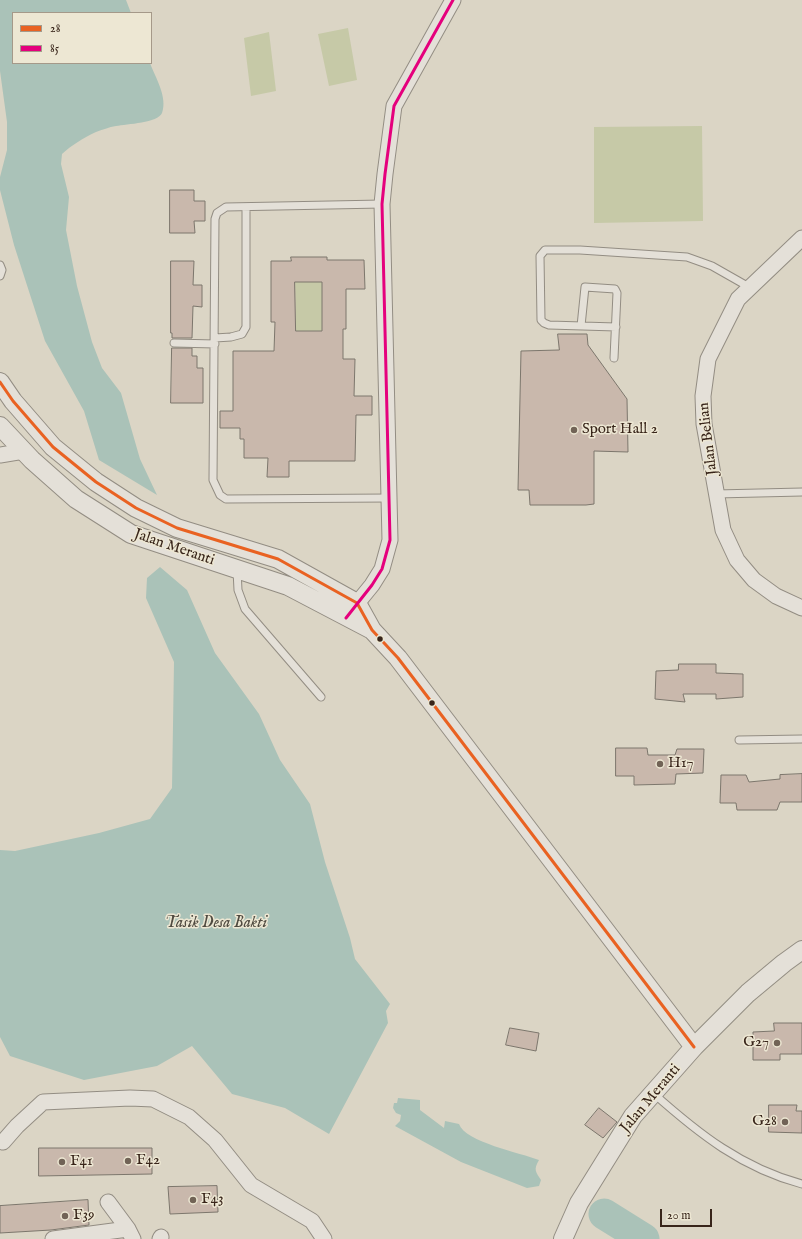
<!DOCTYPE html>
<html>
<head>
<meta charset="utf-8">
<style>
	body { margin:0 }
	#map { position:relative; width:802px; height:1239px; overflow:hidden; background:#dbd5c5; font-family:"IM FELL English",serif }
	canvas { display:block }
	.legend { position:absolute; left:12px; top:12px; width:140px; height:52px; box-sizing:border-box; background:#ede7d3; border:1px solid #a59989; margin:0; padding:5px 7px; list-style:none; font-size:12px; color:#38251a }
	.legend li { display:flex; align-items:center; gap:8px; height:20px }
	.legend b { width:20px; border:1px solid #a59989 }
	.scale { position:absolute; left:660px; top:1209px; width:52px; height:18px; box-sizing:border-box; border:2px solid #38251a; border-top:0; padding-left:5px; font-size:12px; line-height:14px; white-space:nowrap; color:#38251a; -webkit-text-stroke:3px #ede7d3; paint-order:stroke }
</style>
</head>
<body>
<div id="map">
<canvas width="802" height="1239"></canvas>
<ul class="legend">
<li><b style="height:5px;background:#e96222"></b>28</li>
<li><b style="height:5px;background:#e5007d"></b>85</li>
</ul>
<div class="scale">20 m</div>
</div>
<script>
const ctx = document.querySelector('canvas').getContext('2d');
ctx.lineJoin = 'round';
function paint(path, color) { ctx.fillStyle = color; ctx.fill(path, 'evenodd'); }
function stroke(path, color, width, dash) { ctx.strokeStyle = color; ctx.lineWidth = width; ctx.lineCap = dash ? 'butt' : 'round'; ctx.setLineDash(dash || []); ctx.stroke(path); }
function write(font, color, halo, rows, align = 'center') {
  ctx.font = font + ' "IM FELL English",serif'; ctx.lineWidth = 3; ctx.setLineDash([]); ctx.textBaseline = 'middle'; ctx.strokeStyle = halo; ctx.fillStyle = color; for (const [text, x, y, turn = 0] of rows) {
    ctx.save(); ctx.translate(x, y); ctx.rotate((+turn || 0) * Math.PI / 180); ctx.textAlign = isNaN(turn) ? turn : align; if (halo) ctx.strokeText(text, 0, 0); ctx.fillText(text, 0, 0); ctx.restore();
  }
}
const green = new Path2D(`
	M 348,28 L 357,80 L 329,86 L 318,34 Z
	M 269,32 L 276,91 L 251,96 L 244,38 Z
	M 702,126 L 703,221 L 594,223 L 594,127 Z
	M 295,282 L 322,282 L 322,331 L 296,331 Z`);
const water = new Path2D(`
	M 0,0 L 126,0 L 131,13 L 13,13 L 13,63 L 150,63 C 155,77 168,97 162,113 C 158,123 127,124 116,126 C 109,127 102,130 96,132 C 83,138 72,145 62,154 L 61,164 L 69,197 L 66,230 L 77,286 L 92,342 L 102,368 L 121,393 L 140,459 L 157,495 L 99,460 L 84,411 L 45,341 L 14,245 L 0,190 L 0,177 L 7,150 L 7,122 L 0,71 Z
	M 160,567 L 187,590 L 215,653 L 259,714 L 280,760 L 310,804 L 325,862 L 350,938 L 355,959 L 390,1004 L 386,1011 L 388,1023 L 329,1134 L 285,1108 L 232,1094 L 192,1046 L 157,1066 L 84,1080 L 10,1056 L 0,1037 L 0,850 L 15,851 L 99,833 L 150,819 L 172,788 L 174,662 L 146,598 L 147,578 Z
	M 398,1098 L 420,1100 L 420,1110 L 444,1128 L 445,1121 L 459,1124 C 465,1142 521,1153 539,1160 C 533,1170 536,1172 541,1180 L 539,1186 L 527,1188 L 461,1162 L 395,1126 L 400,1121 L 401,1115 L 396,1113 L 393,1108 L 394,1103 L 397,1103 Z`);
const river = new Path2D(`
	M 604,1214 L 644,1239`);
const building = new Path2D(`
	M 170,190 L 194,190 L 194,201 L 205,201 L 205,221 L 194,221 L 195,233 L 170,233 Z
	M 291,257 L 327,257 L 327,260 L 364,260 L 365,289 L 346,289 L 346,329 L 343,329 L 343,359 L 355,359 L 354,396 L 372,396 L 372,415 L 356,415 L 355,461 L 289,461 L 289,477 L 267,477 L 268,458 L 244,458 L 244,439 L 240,439 L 240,428 L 220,428 L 220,411 L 233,411 L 233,351 L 274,351 L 275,322 L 271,322 L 271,261 L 291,261 ZM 295,282 L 322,282 L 322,331 L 296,331 Z
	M 171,261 L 194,261 L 193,285 L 202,285 L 202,307 L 193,306 L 192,338 L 172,338 L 172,333 L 171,333 Z
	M 558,334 L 587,334 L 588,345 L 627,399 L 628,452 L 594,451 L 594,504 L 586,505 L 530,505 L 529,490 L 518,490 L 521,351 L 559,350 Z
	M 172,348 L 192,348 L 192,356 L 197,356 L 197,368 L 203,368 L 203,403 L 171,403 Z
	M 679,664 L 716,664 L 716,673 L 743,674 L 743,697 L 716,699 L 716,694 L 683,694 L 685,702 L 655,699 L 656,671 L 678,670 Z
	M 616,748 L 647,748 L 648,755 L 675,755 L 677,749 L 704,749 L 703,773 L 676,774 L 675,784 L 634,785 L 634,776 L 616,776 Z
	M 802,774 L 802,802 L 780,802 L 777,810 L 737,810 L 736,803 L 720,803 L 721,775 L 746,775 L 749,782 L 780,779 L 780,775 Z
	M 774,1023 L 802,1023 L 802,1054 L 780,1054 L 780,1060 L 753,1060 L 753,1032 L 774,1031 Z
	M 510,1028 L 539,1033 L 536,1051 L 506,1045 Z
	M 769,1105 L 797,1105 L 796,1111 L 802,1111 L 802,1133 L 769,1132 Z
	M 599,1108 L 617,1122 L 603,1138 L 585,1125 Z
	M 39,1148 L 152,1148 L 152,1174 L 39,1176 Z
	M 217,1186 L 218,1212 L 170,1214 L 168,1187 Z
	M 88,1200 L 89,1225 L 51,1230 L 0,1233 L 0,1206 Z`);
const service = new Path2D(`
	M 382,204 L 226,207 L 217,213 L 215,219 L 213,480 L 220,495 L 226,499 L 390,498
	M 0,265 L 2,270 L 0,276
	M 581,326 L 585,287 L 615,289 L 617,293 L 614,358
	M 616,327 L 549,325 L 544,323 L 541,320 L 540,256 L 545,250 L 580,250 L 687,257 L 712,266 L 749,287
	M 215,338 L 231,337 L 242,334 L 246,327 L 246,207
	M 174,343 L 215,344
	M 716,494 L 802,492
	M 237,570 L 238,590 L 245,609 L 321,697
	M 739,740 L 802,739
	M 653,1093 C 699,1134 742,1168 802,1184`);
const minor = new Path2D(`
	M 802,238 L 738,299 L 708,359 L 703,396 L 704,424 L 723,530 L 737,560 L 754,580 L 776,596 L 802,608
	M 0,455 L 24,451
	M 350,612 L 372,585 L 382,569 L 390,540 L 382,204 L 385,174 L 394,106 L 453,0
	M 3,1142 L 17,1126 L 43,1102 L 130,1098 L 153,1099 L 189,1117 L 215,1140 L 251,1185 L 312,1221 L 324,1239
	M 108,1202 L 128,1229 L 133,1239
	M 53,1239 L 128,1229
	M 160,1239 L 161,1237`);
const tertiary = new Path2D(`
	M 0,382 L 13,401 L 53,447 L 96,482 L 136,508 L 177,528 L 278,559 L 357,603 L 372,630 L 398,658 L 694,1047
	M 0,426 L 32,460 L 76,499 L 131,534 L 288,586 L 372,630
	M 563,1239 L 579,1203 L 633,1116 L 694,1047 L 748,993 L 784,963 L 802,950`);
const bus1 = new Path2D(`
	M 0,382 L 13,401 L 53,447 L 96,482 L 136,508 L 177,528 L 278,559 L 357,603 L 372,630 L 398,658 L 694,1047`);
const bus2 = new Path2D(`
	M 346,618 L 372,585 L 382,569 L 390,540 L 382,204 L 385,174 L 394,106 L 453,0`);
const markers = [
	[574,430,4,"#716356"],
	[380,639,3.5,"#38251a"],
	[432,703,3.5,"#38251a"],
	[660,764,4,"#716356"],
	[777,1043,4,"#716356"],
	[785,1122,4,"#716356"],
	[128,1161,4,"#716356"],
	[62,1162,4,"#716356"],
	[193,1200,4,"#716356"],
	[65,1216,4,"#716356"]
];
const poiNames = [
	["Sport Hall 2",582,430],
	["H17",668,764],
	["G27",769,1043,"right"],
	["G28",777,1122,"right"],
	["F42",136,1161],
	["F41",70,1162],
	["F43",201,1200],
	["F39",73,1216]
];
const streetNames = [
	["Jalan Belian",709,439,-97],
	["Jalan Meranti",174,548,19],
	["Jalan Meranti",651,1099,-50]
];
const waterNames = [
	["Tasik Desa Bakti",216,924]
];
paint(green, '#c6c9a7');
paint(water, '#aac2b8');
stroke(river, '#aac2b8', 31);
paint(building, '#c9b8ac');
stroke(building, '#7c766c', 1);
stroke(service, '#938d83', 9);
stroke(minor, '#938d83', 17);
stroke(tertiary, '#938d83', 20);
stroke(service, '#e4e0d8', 7);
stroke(minor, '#e4e0d8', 15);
stroke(tertiary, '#e4e0d8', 18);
stroke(bus1, '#e96222', 3);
stroke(bus2, '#e5007d', 3);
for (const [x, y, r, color] of markers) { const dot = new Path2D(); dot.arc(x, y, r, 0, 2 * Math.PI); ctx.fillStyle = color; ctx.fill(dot); stroke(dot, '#ede7d3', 1.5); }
write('15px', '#38251a', '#ede7d3', poiNames, 'left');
write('15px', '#38251a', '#ede7d3', streetNames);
write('italic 16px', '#4f4a40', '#ede7d3', waterNames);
</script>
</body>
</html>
